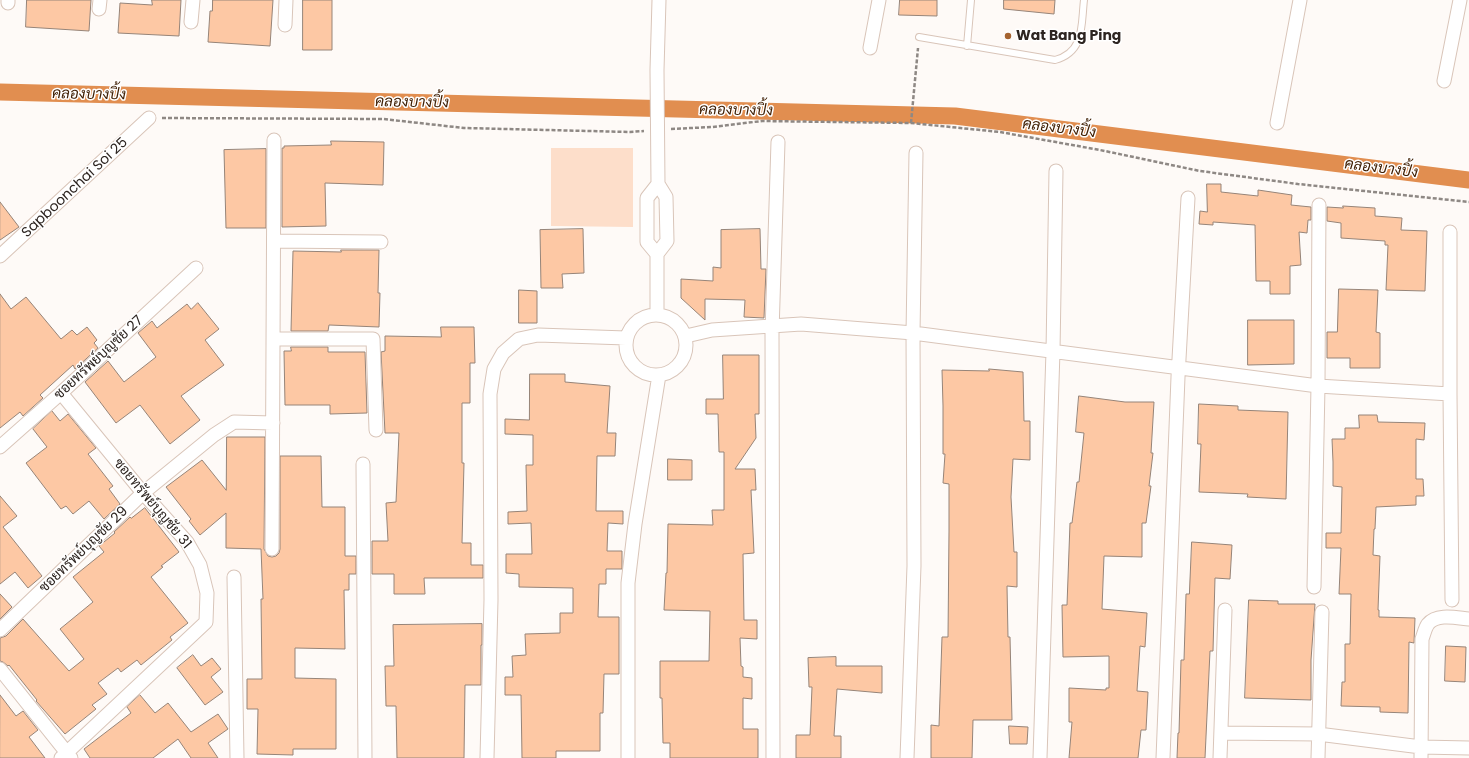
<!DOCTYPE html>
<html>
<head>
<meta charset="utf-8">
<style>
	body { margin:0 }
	canvas { display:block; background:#fefaf7 }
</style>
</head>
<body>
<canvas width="1469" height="758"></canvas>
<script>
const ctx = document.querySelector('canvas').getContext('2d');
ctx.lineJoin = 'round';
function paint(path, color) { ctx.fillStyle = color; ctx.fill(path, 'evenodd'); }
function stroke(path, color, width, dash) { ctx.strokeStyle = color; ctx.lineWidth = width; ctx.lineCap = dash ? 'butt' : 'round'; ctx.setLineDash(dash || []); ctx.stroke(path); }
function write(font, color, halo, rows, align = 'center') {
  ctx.font = font + ' Poppins,Sarabun,sans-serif'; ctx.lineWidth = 3; ctx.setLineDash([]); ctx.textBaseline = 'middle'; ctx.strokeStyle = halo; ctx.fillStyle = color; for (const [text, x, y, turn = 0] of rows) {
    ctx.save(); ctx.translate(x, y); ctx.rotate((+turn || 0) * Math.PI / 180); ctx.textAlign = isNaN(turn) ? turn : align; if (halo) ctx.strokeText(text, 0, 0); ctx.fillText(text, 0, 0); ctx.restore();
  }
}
const green = new Path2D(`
	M 551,148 L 633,148 L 633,227 L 551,226 Z`);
const canal = new Path2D(`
	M 0,92 L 955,116 L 1469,180`);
const building = new Path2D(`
	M 27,0 L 91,0 L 89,31 L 26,27 Z
	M 152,0 L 181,0 L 179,36 L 118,33 L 120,3 L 152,5 Z
	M 213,0 L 273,0 L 270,46 L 208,42 L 210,11 L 212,11 Z
	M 303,0 L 332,0 L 332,50 L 303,50 Z
	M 900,0 L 937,0 L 937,16 L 899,15 Z
	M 1004,0 L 1055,0 L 1054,14 L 1004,9 Z
	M 331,141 L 384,142 L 383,185 L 325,183 L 326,226 L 282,227 L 282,148 L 284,148 L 284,146 L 331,145 Z
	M 266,149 L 266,228 L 226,228 L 224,150 Z
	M 1207,184 L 1221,184 L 1221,192 L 1258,196 L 1258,190 L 1292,195 L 1291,205 L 1311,207 L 1311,220 L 1308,220 L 1307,233 L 1299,232 L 1301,265 L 1290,266 L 1290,294 L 1270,294 L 1270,281 L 1256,281 L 1255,225 L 1213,222 L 1213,225 L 1199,224 L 1200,211 L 1207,212 Z
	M 0,202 L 19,227 L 0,240 Z
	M 1343,206 L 1375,208 L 1375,216 L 1402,218 L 1401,230 L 1427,231 L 1425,291 L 1386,290 L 1388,245 L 1385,245 L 1385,241 L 1341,238 L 1341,223 L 1327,221 L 1327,207 L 1343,208 Z
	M 583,229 L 584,273 L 562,274 L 563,288 L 541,288 L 540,230 Z
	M 760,229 L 761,269 L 766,269 L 764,318 L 744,317 L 745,300 L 705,299 L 705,320 L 681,298 L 681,279 L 713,281 L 713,267 L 721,268 L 721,230 Z
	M 341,250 L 379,250 L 378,293 L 380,293 L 379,327 L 329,325 L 328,331 L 291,331 L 293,251 L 341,252 Z
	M 1339,289 L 1378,290 L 1376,332 L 1380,333 L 1380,368 L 1350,368 L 1350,358 L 1327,358 L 1327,332 L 1337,332 Z
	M 519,290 L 537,291 L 537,323 L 519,323 Z
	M 0,294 L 11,309 L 26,297 L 61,339 L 72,330 L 77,335 L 87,327 L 97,340 L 94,343 L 98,348 L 75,369 L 73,365 L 40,395 L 43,398 L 23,416 L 20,412 L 0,428 Z
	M 198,303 L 219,329 L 205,340 L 224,365 L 181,396 L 200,420 L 170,444 L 140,405 L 116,423 L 85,382 L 108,361 L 124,382 L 156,357 L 138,333 L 152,321 L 157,328 L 187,304 L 191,309 Z
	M 1248,320 L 1294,320 L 1294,364 L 1248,365 Z
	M 441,327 L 474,327 L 475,363 L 470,363 L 470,403 L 462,403 L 462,463 L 464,463 L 462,543 L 471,543 L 471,565 L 483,565 L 483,578 L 424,578 L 425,594 L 394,594 L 394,574 L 372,574 L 372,541 L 388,541 L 386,503 L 396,502 L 399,433 L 385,433 L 381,352 L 385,351 L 385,336 L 441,337 Z
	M 291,347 L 328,347 L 328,352 L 365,352 L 367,413 L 330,414 L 330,405 L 285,405 L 284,351 L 291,351 Z
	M 723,355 L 759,355 L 759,414 L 755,414 L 756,438 L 735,469 L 755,469 L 756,490 L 751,490 L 754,553 L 743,554 L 744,620 L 757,620 L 757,639 L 740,638 L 741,666 L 743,667 L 743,677 L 752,678 L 752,699 L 743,698 L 743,729 L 758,729 L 758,758 L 670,758 L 670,743 L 663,743 L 662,698 L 660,698 L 660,661 L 709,661 L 710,611 L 664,610 L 666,573 L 667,573 L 668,524 L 713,525 L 712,510 L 724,510 L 724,452 L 719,452 L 718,414 L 706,414 L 706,399 L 723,399 Z
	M 989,369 L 1023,372 L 1024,421 L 1030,421 L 1030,460 L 1013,459 L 1011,497 L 1014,552 L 1017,552 L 1017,587 L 1007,586 L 1008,637 L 1010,637 L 1012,720 L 973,720 L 972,758 L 931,758 L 931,725 L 939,726 L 942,637 L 948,637 L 949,531 L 949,484 L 943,483 L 945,454 L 943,454 L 943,406 L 942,370 L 989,371 Z
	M 530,374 L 565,374 L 565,382 L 610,386 L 607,433 L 616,433 L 615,456 L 597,456 L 596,511 L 623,511 L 623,524 L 608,523 L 607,551 L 622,551 L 622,569 L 606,569 L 606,584 L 599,584 L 598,617 L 619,617 L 619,674 L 604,674 L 603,713 L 600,713 L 600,751 L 556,751 L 556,758 L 522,758 L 521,695 L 505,695 L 505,677 L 513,677 L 512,656 L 526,655 L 525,634 L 560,633 L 560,613 L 573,613 L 573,588 L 519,587 L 519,574 L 506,573 L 506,554 L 532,554 L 531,523 L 508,524 L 508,512 L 527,511 L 526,465 L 533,465 L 533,435 L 505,434 L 505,419 L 529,420 Z
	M 1079,396 L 1125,402 L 1154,402 L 1151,453 L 1153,453 L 1149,486 L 1151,486 L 1146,523 L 1142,523 L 1142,557 L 1104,556 L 1102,609 L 1147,613 L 1145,647 L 1140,646 L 1137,691 L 1148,692 L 1146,730 L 1141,730 L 1138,758 L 1069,758 L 1072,722 L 1069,722 L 1069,688 L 1106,690 L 1106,688 L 1109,688 L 1109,656 L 1063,657 L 1062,605 L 1067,605 L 1070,523 L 1072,523 L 1077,482 L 1079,482 L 1084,433 L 1076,432 Z
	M 1199,404 L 1238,406 L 1238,410 L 1288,412 L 1286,499 L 1247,497 L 1248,494 L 1199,492 L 1201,444 L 1198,444 Z
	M 52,411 L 60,421 L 68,414 L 96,448 L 88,454 L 113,486 L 109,489 L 120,504 L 104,519 L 89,501 L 73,514 L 66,506 L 61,509 L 26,463 L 47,447 L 33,429 Z
	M 1359,415 L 1377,415 L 1378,422 L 1425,423 L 1424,440 L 1416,439 L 1416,479 L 1423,479 L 1424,496 L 1416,496 L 1416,505 L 1376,507 L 1375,529 L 1374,529 L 1373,555 L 1380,556 L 1378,610 L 1379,610 L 1379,617 L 1415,618 L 1414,643 L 1409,642 L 1408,713 L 1380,712 L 1380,707 L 1341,706 L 1342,682 L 1345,682 L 1345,644 L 1350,644 L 1351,594 L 1339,594 L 1341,548 L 1326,548 L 1326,533 L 1341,533 L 1342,487 L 1333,486 L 1333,462 L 1332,439 L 1345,439 L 1345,428 L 1359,428 Z
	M 227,437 L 265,437 L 264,549 L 268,556 L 272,557 L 276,556 L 279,553 L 280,549 L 280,456 L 321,456 L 322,507 L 345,507 L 345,556 L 356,556 L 356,574 L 349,574 L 349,590 L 344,590 L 345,649 L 295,648 L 295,678 L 336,679 L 336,749 L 293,749 L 293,755 L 257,754 L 258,709 L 247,709 L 247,679 L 262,679 L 261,599 L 263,599 L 261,549 L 226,548 L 226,513 L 200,535 L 189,521 L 191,519 L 166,487 L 202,460 L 226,490 Z
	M 668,459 L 692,460 L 692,480 L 668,480 Z
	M 0,496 L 17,516 L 3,527 L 42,576 L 28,588 L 15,572 L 0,584 Z
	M 145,508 L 179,552 L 161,566 L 163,567 L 151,577 L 188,623 L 170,637 L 172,640 L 141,665 L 137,660 L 121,672 L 118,668 L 98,683 L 107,694 L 92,705 L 96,709 L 65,734 L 36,701 L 37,700 L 9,665 L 8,666 L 3,662 L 0,661 L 0,638 L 6,636 L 23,619 L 69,671 L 84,659 L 60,629 L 93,602 L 73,577 L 104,552 L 99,546 L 115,533 L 114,532 L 130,517 L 131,518 Z
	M 1192,542 L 1232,545 L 1230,579 L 1215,578 L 1213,651 L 1210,651 L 1205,758 L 1177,758 L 1178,733 L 1179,733 L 1181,660 L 1184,660 L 1186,594 L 1189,594 Z
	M 0,594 L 12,607 L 0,619 Z
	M 1249,600 L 1278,601 L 1278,604 L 1315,604 L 1311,660 L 1311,700 L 1245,698 Z
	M 482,624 L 482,645 L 481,645 L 481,685 L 465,685 L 464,758 L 397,758 L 396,706 L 386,706 L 385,666 L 394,666 L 393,625 Z
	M 1446,646 L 1466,647 L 1465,682 L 1445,681 Z
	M 193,655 L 201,666 L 212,658 L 221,669 L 211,677 L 223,692 L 205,705 L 177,668 Z
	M 836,657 L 836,666 L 882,666 L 882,693 L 837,689 L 834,736 L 841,736 L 841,758 L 796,758 L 796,735 L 810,735 L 812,687 L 809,687 L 808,658 Z
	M 0,695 L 16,716 L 23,711 L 38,730 L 29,737 L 45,758 L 0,758 Z
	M 140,695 L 155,713 L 168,703 L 191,732 L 218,714 L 228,729 L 208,743 L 218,758 L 191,758 L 178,739 L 153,758 L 90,758 L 84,749 L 131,713 L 127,707 Z
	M 1009,726 L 1028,727 L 1027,744 L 1010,744 Z`);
const path = new Path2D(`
	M 162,118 L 383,119 L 464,128 L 630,132 L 644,131
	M 911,123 L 918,48
	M 671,129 L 712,127 L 762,121 L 911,123 L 1000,132 L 1100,150 L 1200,171 L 1298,184 L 1469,202`);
const service = new Path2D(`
	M 919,37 L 1055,60 C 1085,52 1081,25 1084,0
	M 967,46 L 971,0`);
const minor = new Path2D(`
	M 8,3 L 8,0
	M 99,9 L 100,0
	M 191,22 L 193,0
	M 285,25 L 286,0
	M 870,48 L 879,0
	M 1444,81 L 1460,0
	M 1277,123 L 1300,0
	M 1450,232 L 1450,394 L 1452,600
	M 274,241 L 381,242
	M 657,254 L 647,242 L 647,198 L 658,184
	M 0,256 L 149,118
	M 657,314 L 657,254 L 667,241 L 666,197 L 658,184 L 657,70 L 659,0
	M626 345a30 30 0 1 1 60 0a30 30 0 1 1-60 0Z
	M 686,336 L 712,330 L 801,324 L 913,333 L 1318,386 L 1450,394
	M 274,339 L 373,339 L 376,430
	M 61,393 L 143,493 L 187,542 L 200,565 L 207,593 L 206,622 L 61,758
	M 0,447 L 61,393 L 196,268
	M 363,464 L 365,758
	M 272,549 L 274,140
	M 234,577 L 237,758
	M 1314,587 L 1318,386 L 1319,205
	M 0,630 L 143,493 L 214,435 L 234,422 L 273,423
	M 0,669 L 71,758
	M 1221,733 L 1318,734 L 1421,747 L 1469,748
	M 487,758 L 491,600 L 490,394 L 494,369 L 503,353 L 519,339 L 538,335 L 626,338
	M 628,758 L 628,583 L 635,524 L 659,375
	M 773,758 L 772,332 L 778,142
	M 907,758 L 914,566 L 913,333 L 916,153
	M 1040,758 L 1053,351 L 1056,171
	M 1163,758 L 1178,377 L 1188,198
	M 1220,758 L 1225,610
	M 1318,758 L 1322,612
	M 1421,758 L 1422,639 C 1424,634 1425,628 1428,624 C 1437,613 1457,618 1469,619`);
const markers = [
	[1008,36,4,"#a56330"]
];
const poiNames = [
	["Wat Bang Ping",1016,36]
];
const streetNames = [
	["Sapboonchai Soi 25",75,188,-43],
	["ซอยทรัพย์บุญชัย 27",99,358,-43],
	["ซอยทรัพย์บุญชัย 31",152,504,50],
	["ซอยทรัพย์บุญชัย 29",84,550,-44]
];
const waterNames = [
	["คลองบางปิ้ง",89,95,1],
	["คลองบางปิ้ง",412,103,1],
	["คลองบางปิ้ง",736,111,1],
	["คลองบางปิ้ง",1059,129,7],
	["คลองบางปิ้ง",1381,169,7]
];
paint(green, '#fddeca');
stroke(canal, '#e18e50', 17);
paint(building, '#fdc8a4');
stroke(building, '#968478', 1);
stroke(service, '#d9c5b9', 8);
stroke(minor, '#d9c5b9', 15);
stroke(path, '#8e8884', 2.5, [4, 2]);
stroke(service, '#fff', 6);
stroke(minor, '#fff', 13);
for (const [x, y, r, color] of markers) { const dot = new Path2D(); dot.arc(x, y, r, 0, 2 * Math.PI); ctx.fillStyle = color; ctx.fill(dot); stroke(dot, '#fff', 1.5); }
write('bold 14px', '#2d2521', '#fff', poiNames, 'left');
write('14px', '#2d2521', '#fff', streetNames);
write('italic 15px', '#412005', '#fff', waterNames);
</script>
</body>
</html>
